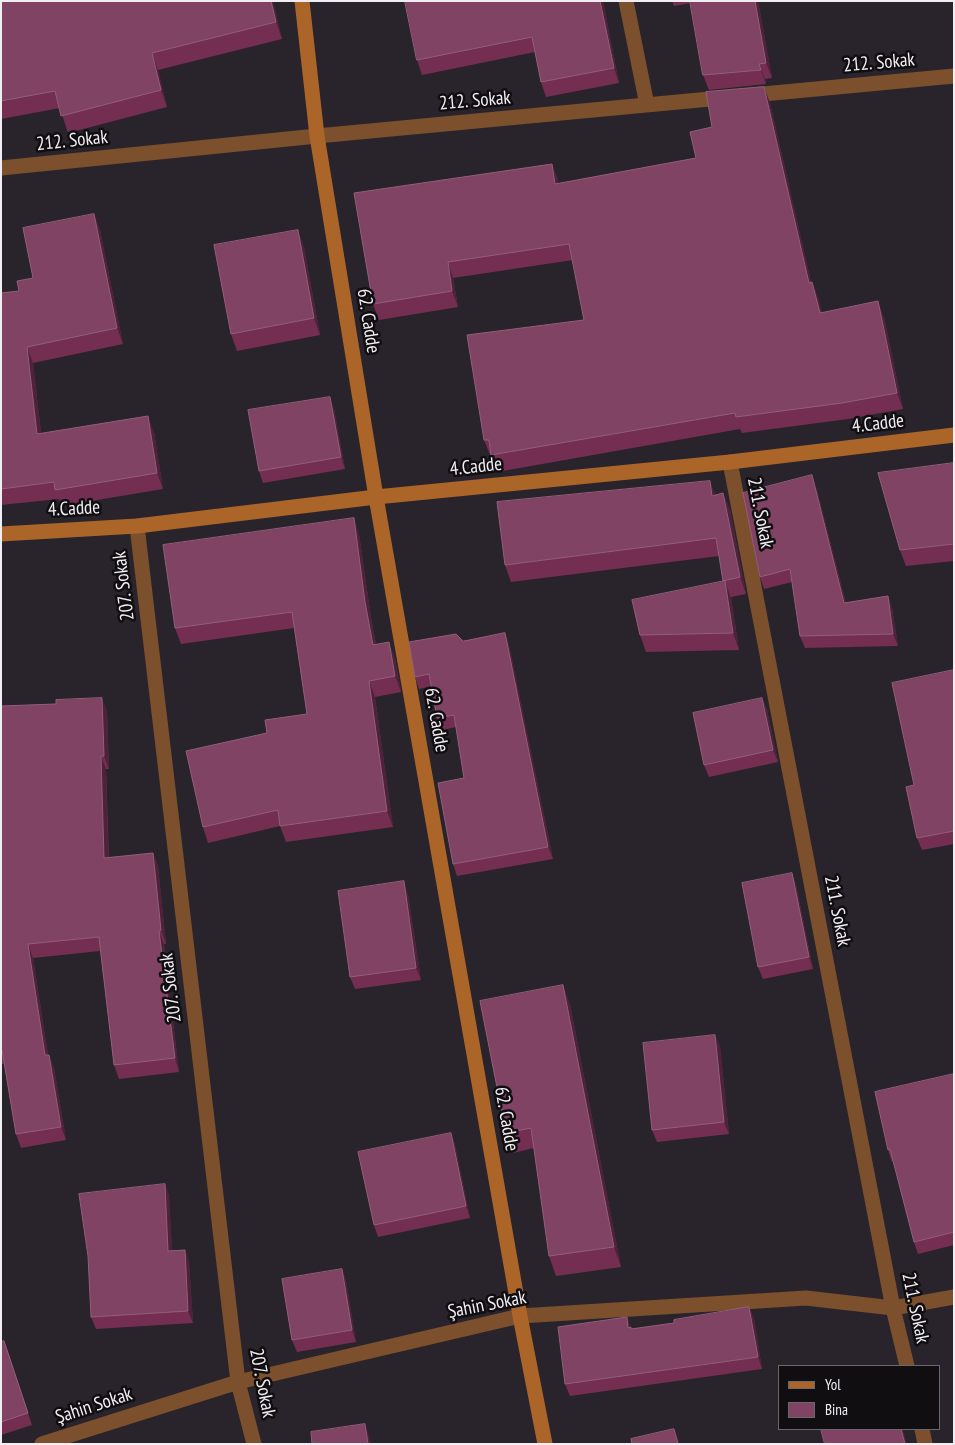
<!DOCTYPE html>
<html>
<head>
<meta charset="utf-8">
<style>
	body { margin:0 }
	#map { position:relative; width:955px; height:1445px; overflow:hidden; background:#29242b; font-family:"PT Sans Narrow",sans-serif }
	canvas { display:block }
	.frame { position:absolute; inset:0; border:2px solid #f1eef3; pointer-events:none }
	.legend { position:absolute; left:778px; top:1365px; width:162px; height:65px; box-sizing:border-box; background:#100e11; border:1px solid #6a686b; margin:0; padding:6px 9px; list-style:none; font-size:15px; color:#f1eef3 }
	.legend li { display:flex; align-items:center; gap:10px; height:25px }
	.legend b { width:25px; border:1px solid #6a686b }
</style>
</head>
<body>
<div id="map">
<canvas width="955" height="1445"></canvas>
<div class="frame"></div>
<ul class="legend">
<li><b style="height:6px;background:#ac6528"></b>Yol</li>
<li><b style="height:14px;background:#804363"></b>Bina</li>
</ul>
</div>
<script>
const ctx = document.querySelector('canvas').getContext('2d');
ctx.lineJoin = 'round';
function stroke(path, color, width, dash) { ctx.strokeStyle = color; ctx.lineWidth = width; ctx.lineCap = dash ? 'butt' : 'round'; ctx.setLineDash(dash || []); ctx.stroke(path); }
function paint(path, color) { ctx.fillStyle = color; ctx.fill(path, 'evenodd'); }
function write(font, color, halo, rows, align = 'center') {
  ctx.font = font + ' "PT Sans Narrow",sans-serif'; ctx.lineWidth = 5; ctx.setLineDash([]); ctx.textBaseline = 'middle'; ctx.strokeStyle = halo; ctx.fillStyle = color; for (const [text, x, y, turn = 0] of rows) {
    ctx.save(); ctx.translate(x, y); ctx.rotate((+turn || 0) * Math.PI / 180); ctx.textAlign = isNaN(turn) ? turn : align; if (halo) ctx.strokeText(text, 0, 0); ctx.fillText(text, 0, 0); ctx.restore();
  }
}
const street = new Path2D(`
	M 626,1 L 647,105
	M 1,168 L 317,136 L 954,76
	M 730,462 L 893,1308 L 907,1366
	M 137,526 L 238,1382 L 254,1444
	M 922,1429 L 925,1444
	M 42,1444 L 238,1382 L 520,1316 L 806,1298 L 893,1308 L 954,1297`);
const secondary = new Path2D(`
	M 302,1 L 317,136 L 376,497 L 520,1316 L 545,1444
	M 1,534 L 137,526 L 376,497 L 730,462 L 954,435`);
const wall = new Path2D(`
	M 1,1 L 273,1 L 282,39 L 158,70 L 167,107 L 68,133 L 60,108 L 1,119 Z
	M 603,1 L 619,83 L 546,97 L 541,82 L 535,52 L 422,75 L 417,60 Z
	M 672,1 L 758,1 L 772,78 L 765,79 L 766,84 L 709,90 L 703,75 L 691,3 L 674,6 Z
	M 770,103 L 811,282 L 812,282 L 818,298 L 822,313 L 884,317 L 903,409 L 848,419 L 742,433 L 740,429 L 497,472 L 484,440 L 584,320 L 573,260 L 453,278 L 458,307 L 379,320 L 373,304 L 552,164 L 558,180 L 558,184 L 696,158 L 712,127 Z
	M 94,214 L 100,230 L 123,344 L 33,363 L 41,433 L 154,432 L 163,489 L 61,506 L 59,499 L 1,505 L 1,293 L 19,291 L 33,278 Z
	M 304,247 L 320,335 L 237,351 L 231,334 Z
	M 334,409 L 345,469 L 263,483 L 259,471 Z
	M 954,463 L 954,561 L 906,566 L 900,550 Z
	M 710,481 L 715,495 L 723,493 L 730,510 L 746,594 L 731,597 L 739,650 L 646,652 L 640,635 L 723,581 L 719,556 L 511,582 L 505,565 Z
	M 816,487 L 846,603 L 888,596 L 892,608 L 898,646 L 805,648 L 800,636 L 792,582 L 764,589 L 760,577 Z
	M 359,534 L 371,618 L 376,644 L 395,658 L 401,692 L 375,697 L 393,827 L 286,842 L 280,826 L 208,843 L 203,827 L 267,733 L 307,714 L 294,628 L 181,644 L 175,628 Z
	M 505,633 L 509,645 L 553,859 L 457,876 L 453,864 L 464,778 L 456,727 L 442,730 L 437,718 L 432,686 L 419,689 L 415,677 L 463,641 Z
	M 954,670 L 954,844 L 922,850 L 917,838 L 914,785 Z
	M 762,698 L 767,710 L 778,762 L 709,777 L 704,765 Z
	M 1,706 L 107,711 L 109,769 L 106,769 L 109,858 L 153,853 L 158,866 L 166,944 L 164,944 L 179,1072 L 119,1079 L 114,1065 L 100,951 L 33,958 L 48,1055 L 49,1055 L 54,1068 L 66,1140 L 21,1148 L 16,1134 L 4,1064 L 1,1064 Z
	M 792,873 L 796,885 L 813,969 L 763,979 L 758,967 Z
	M 408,894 L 421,980 L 355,989 L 350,977 Z
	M 570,1004 L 621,1267 L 556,1276 L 549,1256 L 534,1148 L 513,1153 L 506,1133 Z
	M 715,1035 L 720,1047 L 729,1134 L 657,1142 L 652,1130 Z
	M 954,1074 L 954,1245 L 918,1254 L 914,1242 L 893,1161 L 892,1162 L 888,1150 Z
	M 451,1133 L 455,1145 L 470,1218 L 378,1237 L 374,1225 Z
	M 165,1184 L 169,1196 L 172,1251 L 185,1250 L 189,1262 L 193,1323 L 96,1329 L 91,1317 Z
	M 342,1269 L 346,1281 L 356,1342 L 297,1352 L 292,1340 Z
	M 749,1307 L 754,1319 L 762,1369 L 570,1396 L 565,1384 L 627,1317 L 631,1329 L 674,1323 Z
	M 4,1341 L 32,1425 L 1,1435 L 1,1342 Z`);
const shadedWall = new Path2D(`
	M 271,1 L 273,1 L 282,39 L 276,22 Z
	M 600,1 L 603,1 L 619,83 L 614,68 Z
	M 755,1 L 758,1 L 772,78 L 766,63 Z
	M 152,53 L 158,70 L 167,107 L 161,90 Z
	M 759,64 L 765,79 L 766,84 L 761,70 Z
	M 764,87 L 770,103 L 815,299 L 809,283 Z
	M 552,164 L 558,180 L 561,200 L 555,184 Z
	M 94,214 L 100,230 L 123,344 L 117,328 Z
	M 298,230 L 304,247 L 320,335 L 314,318 Z
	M 448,262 L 453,278 L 458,307 L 452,291 Z
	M 812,282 L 818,298 L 826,329 L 820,313 Z
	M 878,301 L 884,317 L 903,409 L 897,393 Z
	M 27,347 L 33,363 L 43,450 L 37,434 Z
	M 330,397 L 334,409 L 345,469 L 341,457 Z
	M 148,416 L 154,432 L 163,489 L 157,473 Z
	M 812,475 L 816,487 L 849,615 L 844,603 Z
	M 710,481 L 716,498 L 712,496 Z
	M 723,493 L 730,510 L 746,594 L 740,577 Z
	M 354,518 L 359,534 L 371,618 L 379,661 L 373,645 L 365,602 Z
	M 725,581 L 731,598 L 739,650 L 733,633 Z
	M 888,596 L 892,608 L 898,646 L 893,634 Z
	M 505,633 L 509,645 L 553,859 L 548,847 Z
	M 389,642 L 395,658 L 401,692 L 395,676 Z
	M 369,681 L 375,697 L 393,827 L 387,811 Z
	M 102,698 L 107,711 L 109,769 L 104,756 Z
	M 762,698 L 767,710 L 778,762 L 773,750 Z
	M 101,756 L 106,769 L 109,872 L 104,858 Z
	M 153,853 L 158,866 L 166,944 L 161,930 Z
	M 792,873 L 796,885 L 813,969 L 809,957 Z
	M 404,881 L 408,894 L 421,980 L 416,968 Z
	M 159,931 L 164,944 L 179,1072 L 175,1058 Z
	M 28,944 L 33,958 L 50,1069 L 45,1055 Z
	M 563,985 L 570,1004 L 621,1267 L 614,1247 Z
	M 715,1035 L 720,1047 L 729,1134 L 724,1122 Z
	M 49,1055 L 54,1068 L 66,1140 L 61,1127 Z
	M 451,1133 L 455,1145 L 470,1218 L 466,1206 Z
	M 165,1184 L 169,1196 L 173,1263 L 168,1251 Z
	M 185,1250 L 189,1262 L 193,1323 L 188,1311 Z
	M 342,1269 L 346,1281 L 356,1342 L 352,1330 Z
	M 749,1307 L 754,1319 L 762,1369 L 758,1357 Z
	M 627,1317 L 635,1340 L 628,1328 Z
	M 365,1424 L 369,1436 L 371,1444 L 368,1444 Z
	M 674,1429 L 679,1441 L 679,1444 L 678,1444 Z
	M 901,1429 L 903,1429 L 907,1444 L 905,1444 Z`);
const building = new Path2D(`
	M 1,1 L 271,1 L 276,22 L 152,53 L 161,90 L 61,116 L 55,91 L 1,101 Z
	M 405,1 L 600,1 L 614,68 L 541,82 L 532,37 L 417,60 Z
	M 690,1 L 755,1 L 766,63 L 759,64 L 761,70 L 703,75 Z
	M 764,87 L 809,283 L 812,282 L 820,313 L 878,301 L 897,393 L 842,403 L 736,417 L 735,413 L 491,455 L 489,440 L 484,440 L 467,335 L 584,320 L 569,244 L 448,262 L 452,291 L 373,304 L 354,193 L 552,164 L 555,184 L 696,158 L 690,132 L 712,127 L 706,92 Z
	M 94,214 L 117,328 L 27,347 L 37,434 L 148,416 L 157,473 L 55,490 L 54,482 L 1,489 L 1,293 L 19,291 L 17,281 L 33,278 L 23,228 Z
	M 298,230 L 314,318 L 231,334 L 214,245 Z
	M 330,397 L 341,457 L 259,471 L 248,410 Z
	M 954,463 L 954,544 L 900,550 L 878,473 Z
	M 812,475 L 844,603 L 888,596 L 893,634 L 800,636 L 790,569 L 760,577 L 743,493 Z
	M 710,481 L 712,496 L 723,493 L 740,577 L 723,581 L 716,538 L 505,565 L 497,502 Z
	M 354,518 L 365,602 L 373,645 L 389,642 L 395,676 L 369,681 L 387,811 L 280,826 L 278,810 L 203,827 L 186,751 L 267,733 L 265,720 L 307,714 L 292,612 L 175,628 L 163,545 Z
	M 725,581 L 733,633 L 640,635 L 632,600 Z
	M 505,633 L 548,847 L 453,864 L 438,783 L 464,778 L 454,715 L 437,718 L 429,674 L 415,677 L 409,642 L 456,634 L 463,641 Z
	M 954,670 L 954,831 L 917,838 L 906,787 L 914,785 L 892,683 Z
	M 102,698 L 104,756 L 101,756 L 104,858 L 153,853 L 161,930 L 159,931 L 175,1058 L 114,1065 L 99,937 L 28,944 L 45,1055 L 49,1055 L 61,1127 L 16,1134 L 2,1050 L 1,1050 L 1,706 L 56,704 L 56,700 Z
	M 762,698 L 773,750 L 704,765 L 693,713 Z
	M 792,873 L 809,957 L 758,967 L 742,883 Z
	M 404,881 L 416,968 L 350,977 L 338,891 Z
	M 563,985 L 614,1247 L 549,1256 L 531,1128 L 506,1133 L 480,1001 Z
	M 715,1035 L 724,1122 L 652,1130 L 643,1043 Z
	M 954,1074 L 954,1232 L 914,1242 L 890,1149 L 888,1150 L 875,1092 Z
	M 451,1133 L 466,1206 L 374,1225 L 358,1152 Z
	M 165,1184 L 168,1251 L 185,1250 L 188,1311 L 91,1317 L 88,1256 L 79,1194 Z
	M 342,1269 L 352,1330 L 292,1340 L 282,1279 Z
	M 749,1307 L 758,1357 L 565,1384 L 558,1327 L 627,1317 L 628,1328 L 631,1327 L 631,1329 L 674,1323 L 674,1320 Z
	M 4,1341 L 28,1413 L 1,1422 L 1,1342 Z
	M 365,1424 L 368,1444 L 312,1444 L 311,1432 Z
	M 674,1429 L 678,1444 L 632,1444 L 631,1439 Z
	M 821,1429 L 901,1429 L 905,1444 L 825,1444 Z`);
const streetNames = [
	["212. Sokak",879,63,-5],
	["212. Sokak",475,101,-5],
	["212. Sokak",72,141,-6],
	["62. Cadde",368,321,81],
	["4.Cadde",878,424,-7],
	["4.Cadde",476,467,-6],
	["4.Cadde",74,509,-3],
	["211. Sokak",760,513,79],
	["207. Sokak",124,586,-97],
	["62. Cadde",436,720,80],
	["211. Sokak",837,911,79],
	["207. Sokak",171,988,-97],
	["62. Cadde",506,1119,80],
	["Şahin Sokak",487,1305,-11],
	["211. Sokak",915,1308,78],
	["207. Sokak",262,1383,79],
	["Şahin Sokak",94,1406,-18]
];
stroke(street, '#7c502d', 15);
stroke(secondary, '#ac6528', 15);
paint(wall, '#732e52');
paint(shadedWall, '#4f223b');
paint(building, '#804363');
stroke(building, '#925e7a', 1);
write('19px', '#f1eef3', '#100e11', streetNames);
</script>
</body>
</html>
